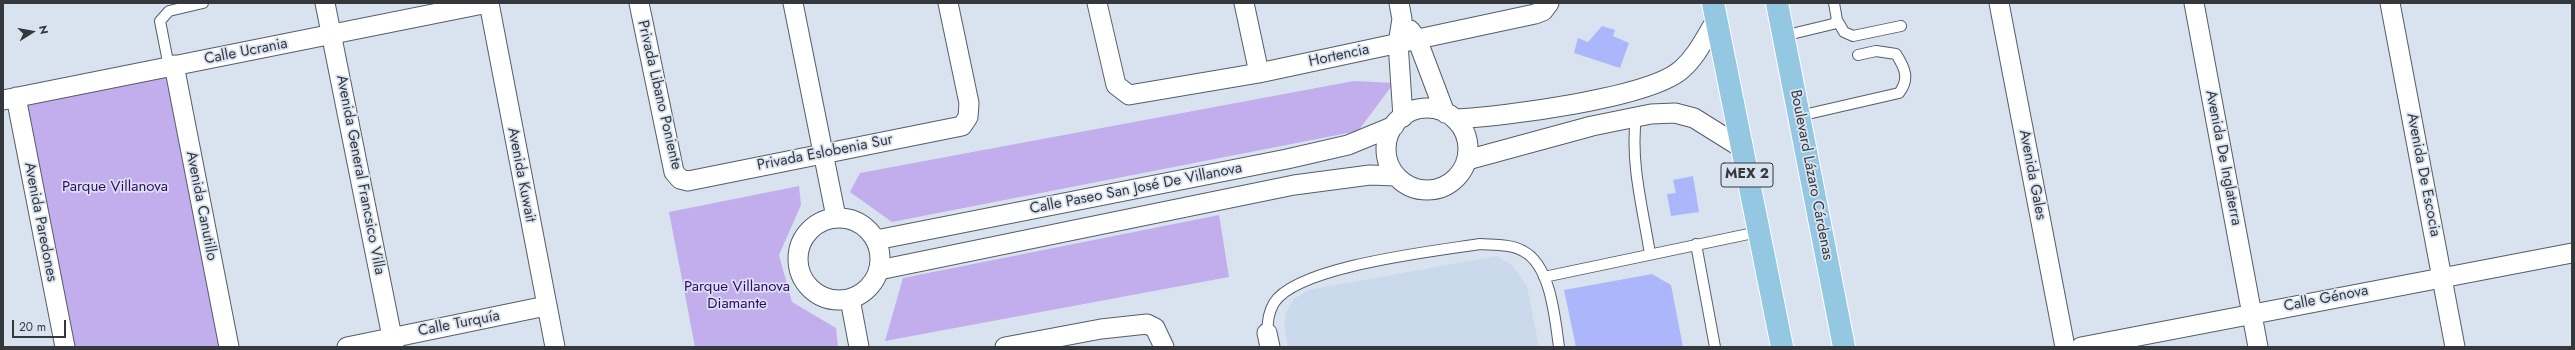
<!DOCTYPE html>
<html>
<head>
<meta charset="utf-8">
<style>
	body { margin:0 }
	#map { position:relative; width:2575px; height:350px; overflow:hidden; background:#d9e3f0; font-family:Jost,sans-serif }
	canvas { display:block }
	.frame { position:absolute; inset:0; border:4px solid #34383d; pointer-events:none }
	.north { position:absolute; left:12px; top:12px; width:40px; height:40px; -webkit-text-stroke:3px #d9e3f0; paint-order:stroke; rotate:79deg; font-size:11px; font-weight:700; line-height:16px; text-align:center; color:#34383d }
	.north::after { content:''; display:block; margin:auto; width:14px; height:18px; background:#34383d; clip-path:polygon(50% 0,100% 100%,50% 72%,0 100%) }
	.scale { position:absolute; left:12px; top:320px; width:54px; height:18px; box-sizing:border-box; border:2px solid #34383d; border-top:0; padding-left:5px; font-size:12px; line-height:14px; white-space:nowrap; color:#34383d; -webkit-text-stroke:3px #d9e3f0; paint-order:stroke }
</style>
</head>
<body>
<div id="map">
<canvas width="2575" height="350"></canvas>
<div class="frame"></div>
<div class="north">N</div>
<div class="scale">20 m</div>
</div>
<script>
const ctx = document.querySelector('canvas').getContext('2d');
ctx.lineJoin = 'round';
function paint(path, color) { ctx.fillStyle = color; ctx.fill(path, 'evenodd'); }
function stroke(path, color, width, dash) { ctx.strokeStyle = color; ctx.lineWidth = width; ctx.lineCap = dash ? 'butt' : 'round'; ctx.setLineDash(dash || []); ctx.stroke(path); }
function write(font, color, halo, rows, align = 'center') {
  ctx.font = font + ' Jost,sans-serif'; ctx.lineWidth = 3.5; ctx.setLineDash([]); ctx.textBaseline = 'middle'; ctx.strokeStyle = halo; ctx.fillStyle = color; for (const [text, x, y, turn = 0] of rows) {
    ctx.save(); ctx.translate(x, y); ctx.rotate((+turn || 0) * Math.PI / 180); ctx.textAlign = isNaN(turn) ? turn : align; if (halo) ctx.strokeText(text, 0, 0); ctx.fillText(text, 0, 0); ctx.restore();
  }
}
const built = new Path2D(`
	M 1497,256 L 1513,266 L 1527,286 L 1539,347 L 1288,347 L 1284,323 L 1286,312 L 1294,299 L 1308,290 Z`);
const green = new Path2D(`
	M 171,67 L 225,347 L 67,347 L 17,98 Z
	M 1354,81 L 1394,83 L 1358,131 L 892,222 L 850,192 L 860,173 Z
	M 799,186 L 801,205 L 779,255 L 792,302 L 836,328 L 838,347 L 695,347 L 669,212 Z
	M 1219,215 L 1229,277 L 885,341 L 903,278 Z`);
const building = new Path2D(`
	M 1602,26 L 1615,30 L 1613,36 L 1629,43 L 1620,68 L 1574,53 L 1578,38 L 1588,42 Z
	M 1693,176 L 1699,212 L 1671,216 L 1667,194 L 1676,193 L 1673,180 Z
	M 1652,274 L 1671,285 L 1683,347 L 1576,347 L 1564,290 Z`);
const lane = new Path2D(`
	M 1837,20 L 1844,32 L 1853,36 L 1901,26
	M 1783,36 L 1833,24 L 1837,20 L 1834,3
	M 169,67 L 160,21 L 169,11 L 203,3
	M 1799,116 L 1899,93 C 1910,79 1905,68 1896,54 L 1876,51 L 1858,55
	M 1636,117 C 1630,163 1643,209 1650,254
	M 1696,244 L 1715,347
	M 1544,277 L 1758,232
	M 1267,333 C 1268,322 1268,313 1274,303 C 1297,266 1436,251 1480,244 C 1494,245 1511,244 1523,251 C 1551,265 1555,319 1559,347`);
const street = new Path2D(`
	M 325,3 L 394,347
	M 489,3 L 555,347
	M 639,3 L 674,172 L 680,179 L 688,181 L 962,126 L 968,117 L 969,103 L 948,3
	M 793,3 L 836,217
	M 1097,3 L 1116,85 L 1129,95 L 1259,73 L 1535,14 L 1543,11 L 1549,3
	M 1244,3 L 1259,73
	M 1399,3 L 1402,19 L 1398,43 L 1403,117
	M 1999,3 L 2065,347
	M 2194,3 L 2258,347
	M 2390,3 L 2455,347
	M 1410,30 L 1417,39 L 1445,113
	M 174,65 L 229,347
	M 16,97 L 65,347
	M 3,100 L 488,3
	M1386 149a41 41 0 1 1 82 0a41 41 0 1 1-82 0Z
	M 1455,119 C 1501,117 1651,98 1682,69 C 1697,56 1706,36 1717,19
	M 1467,160 L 1592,126 L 1651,114 L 1675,113 L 1694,118 L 1742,148
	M798 259a41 41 0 1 1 82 0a41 41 0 1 1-82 0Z
	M 876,240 L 1287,159 L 1348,145 L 1394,126
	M 879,270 L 1294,185 L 1370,175 L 1396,176
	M 850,299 L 859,347
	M 1267,333 L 1270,347
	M 347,347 L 546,306
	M 1005,347 L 1101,329 L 1147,324 L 1155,328 L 1164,347
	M 2081,347 L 2572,253`);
const primary = new Path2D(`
	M 1713,3 L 1782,347
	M 1777,3 L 1844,347`);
const shields = [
	[1747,175,52]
];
const shieldNames = [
	["MEX 2",1747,175]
];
const streetNames = [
	["Calle Ucrania",246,52,-11],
	["Hortencia",1339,56,-12],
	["Privada Libano Poniente",659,95,77],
	["Privada Eslobenia Sur",825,153,-11],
	["Avenida De Inglaterra",2223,158,79],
	["Avenida General Francsico Villa",360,175,79],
	["Avenida Kuwait",521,175,79],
	["Boulevard Lázaro Cárdenas",1811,175,79],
	["Avenida Gales",2032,175,79],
	["Avenida De Escocia",2423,175,79],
	["Calle Paseo San José De Villanova",1136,189,-11],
	["Avenida Canutillo",201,206,79],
	["Avenida Paredones",40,222,79],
	["Calle Génova",2326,299,-11],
	["Calle Turquía",459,324,-11]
];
const parkNames = [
	["Parque Villanova",115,187],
	["Parque Villanova",737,287],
	["Diamante",737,304]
];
paint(built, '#cbd9ec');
paint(green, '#c2aeed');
paint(building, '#acb7fb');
stroke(lane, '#555d68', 12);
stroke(street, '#555d68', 21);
stroke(primary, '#fff', 24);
stroke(lane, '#fff', 10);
stroke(street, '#fff', 19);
stroke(primary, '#94c7e2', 22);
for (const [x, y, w] of shields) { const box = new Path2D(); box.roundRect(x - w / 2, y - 12, w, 24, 3); ctx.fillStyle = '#d9e3f0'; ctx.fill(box); stroke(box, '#34383d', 1); }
write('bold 14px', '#34383d', null, shieldNames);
write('15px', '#34383d', '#d9e3f0', streetNames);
write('15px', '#3a056b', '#d9e3f0', parkNames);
</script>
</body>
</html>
